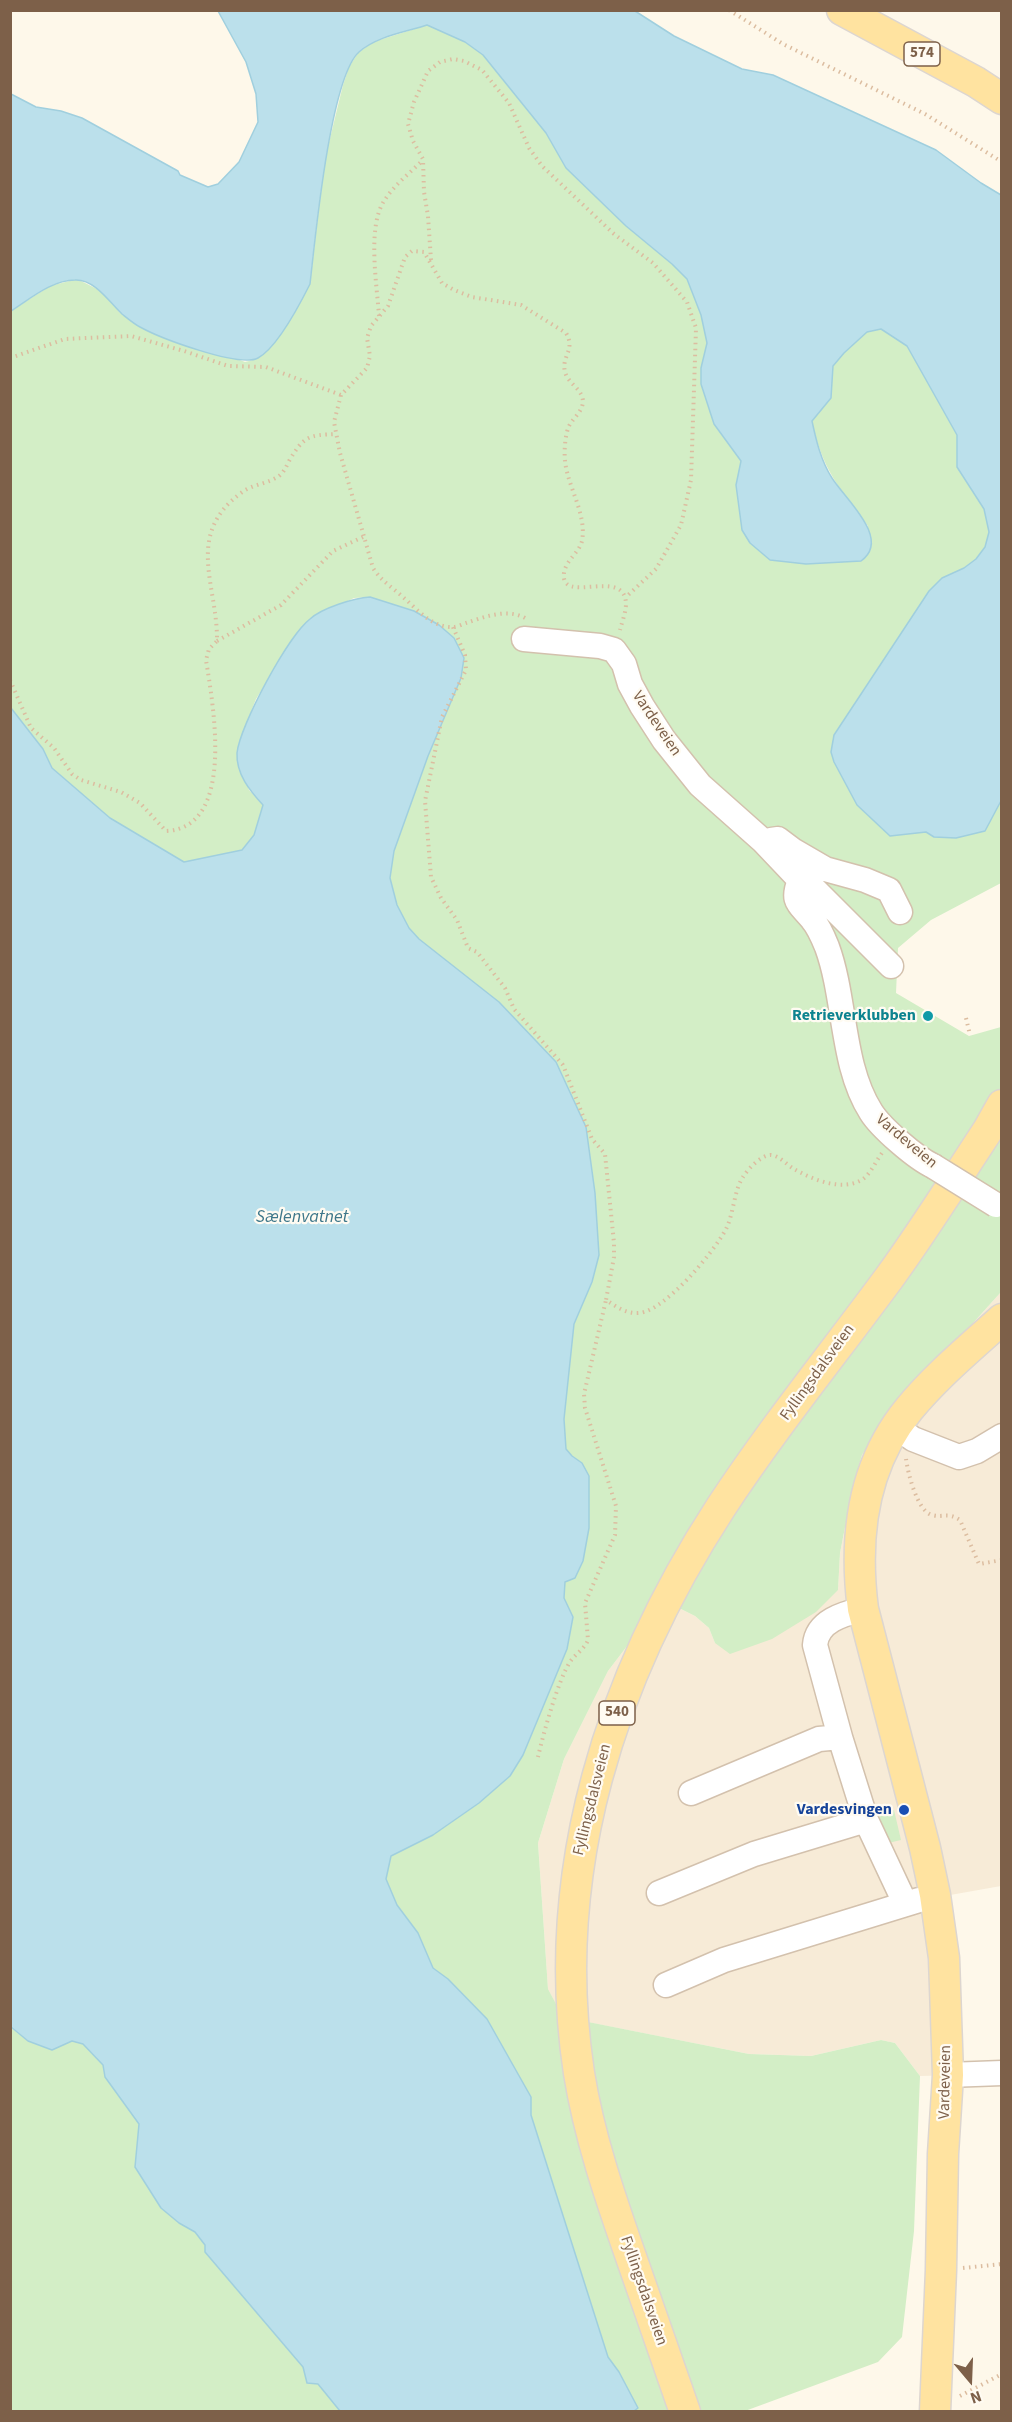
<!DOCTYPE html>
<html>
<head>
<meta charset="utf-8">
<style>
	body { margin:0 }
	#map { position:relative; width:1012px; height:2422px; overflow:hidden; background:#fef8ea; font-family:"Source Sans 3",sans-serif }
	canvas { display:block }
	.frame { position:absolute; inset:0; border:12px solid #7d6049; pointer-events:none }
	.north { position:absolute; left:940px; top:2350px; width:60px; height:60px; -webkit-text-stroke:4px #fffbf2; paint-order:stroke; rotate:161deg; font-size:16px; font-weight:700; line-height:24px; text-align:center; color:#7d6049 }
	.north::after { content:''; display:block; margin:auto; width:21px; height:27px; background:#7d6049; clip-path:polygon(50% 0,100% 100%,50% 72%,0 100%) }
</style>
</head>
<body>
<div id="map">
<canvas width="1012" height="2422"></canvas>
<div class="frame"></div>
<div class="north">N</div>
</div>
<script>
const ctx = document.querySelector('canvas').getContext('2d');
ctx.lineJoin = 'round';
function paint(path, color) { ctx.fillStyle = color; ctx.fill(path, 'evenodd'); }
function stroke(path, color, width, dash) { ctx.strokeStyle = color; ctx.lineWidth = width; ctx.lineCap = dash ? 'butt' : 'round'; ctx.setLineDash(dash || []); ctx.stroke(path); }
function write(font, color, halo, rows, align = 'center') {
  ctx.font = font + ' "Source Sans 3",sans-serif'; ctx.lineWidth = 4.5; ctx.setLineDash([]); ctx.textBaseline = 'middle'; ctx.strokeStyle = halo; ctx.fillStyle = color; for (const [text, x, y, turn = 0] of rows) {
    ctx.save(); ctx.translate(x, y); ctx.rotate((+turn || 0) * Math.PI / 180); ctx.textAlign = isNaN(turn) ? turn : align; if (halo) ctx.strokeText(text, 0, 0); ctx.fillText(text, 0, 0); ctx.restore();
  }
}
const residential = new Path2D(`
	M 1001,1292 L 1001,1886 L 939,1897 L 960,2075 L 920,2076 L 895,2043 L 881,2040 L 811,2056 L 749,2054 L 562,2017 L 548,1989 L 538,1843 L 564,1759 L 608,1671 L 653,1612 L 675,1606 L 695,1616 L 709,1628 L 715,1643 L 838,1590 L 840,1553 L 853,1486 L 862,1455 L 883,1423 Z`);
const green = new Path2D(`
	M 427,25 L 465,42 L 483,55 L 546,133 L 566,168 L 626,226 L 672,264 L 687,279 L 701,315 L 707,343 L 701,368 L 714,424 L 741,461 L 736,485 L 750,543 L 770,560 L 806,564 L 861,561 L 868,526 C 839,488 822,469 812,421 L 831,398 L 833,366 L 844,353 L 867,332 L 881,329 L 907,346 L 957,435 L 957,467 L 984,509 L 989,532 L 985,547 L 976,559 L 964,568 L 942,578 L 929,591 L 834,735 L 831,752 L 834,762 L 857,805 L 890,836 L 926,832 L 934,837 L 985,831 L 1001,799 L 1001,883 L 931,920 L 898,948 L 896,993 L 969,1036 L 1001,1027 L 1001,1292 L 883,1423 L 862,1455 L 853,1486 L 840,1553 L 838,1590 L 816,1612 L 772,1639 L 730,1654 L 715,1643 L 709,1628 L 695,1616 L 675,1606 L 653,1612 L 608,1671 L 564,1759 L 538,1843 L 548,1989 L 563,2017 L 749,2054 L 811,2056 L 881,2040 L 895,2043 L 920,2076 L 914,2231 L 902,2337 L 878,2362 L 745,2411 L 634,2411 L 638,2408 L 619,2372 L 608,2357 L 531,2115 L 531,2097 L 487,2019 L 448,1979 L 433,1968 L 418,1933 L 397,1905 L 386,1880 L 390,1856 L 433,1835 L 479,1803 L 510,1776 L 523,1755 L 567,1649 L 573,1617 L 564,1598 L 565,1581 L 575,1578 C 594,1537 587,1507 582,1463 L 572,1456 L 566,1449 L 564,1419 L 574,1324 L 592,1282 L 419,939 L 409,928 L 397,905 L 390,878 L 394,851 L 428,756 L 461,678 L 464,658 L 454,638 L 439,625 L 414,611 L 370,597 L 354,598 L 310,619 L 293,640 L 256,699 L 240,740 L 237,754 L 249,790 L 263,805 L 254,835 L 242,850 L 184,863 L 110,818 L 52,768 L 43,749 L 11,708 L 11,311 L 50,286 L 77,279 L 103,292 L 120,313 L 245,362 L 257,359 L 264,353 L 310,284 L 324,163 L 343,85 L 349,67 L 358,53 L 373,42 Z
	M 894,1810 L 901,1840 L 888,1843 L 878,1814 Z
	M 10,2027 L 28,2041 L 52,2050 L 72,2041 L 83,2044 L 103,2065 L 105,2077 L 139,2124 L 135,2167 L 161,2208 L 179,2223 L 195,2232 L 205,2245 L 205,2252 L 303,2367 L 307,2383 L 318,2384 L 340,2411 L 11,2411 Z`);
const water = new Path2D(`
	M 218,11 L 635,11 L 674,36 L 742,69 L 773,75 L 936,150 L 981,183 L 1001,195 L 1002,799 L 985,831 L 956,838 L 934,837 L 926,832 L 890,836 L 857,805 L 834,762 L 831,752 L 834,735 L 929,591 L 942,578 L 964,568 L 976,559 L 985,547 L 989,532 L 984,509 L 957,467 L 957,435 L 907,346 L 881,329 L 867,332 L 844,353 L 833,366 L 831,398 L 812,421 C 816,440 821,461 832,478 C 845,499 892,539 861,561 L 806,564 L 770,560 L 750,543 L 742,530 L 736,485 L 741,461 L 714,424 L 701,384 L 701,368 L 707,343 L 701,315 L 687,279 L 672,264 L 626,226 L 566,168 L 546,133 L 483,55 L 465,42 L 427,25 C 406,32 377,36 359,52 C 330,78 315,240 310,284 C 300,304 278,347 258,358 C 239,368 160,338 140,327 C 134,324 127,318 122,314 C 110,303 95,279 75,280 C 52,280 30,299 11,311 L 11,94 L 36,107 L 61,111 L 82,118 L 178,171 L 180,175 L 208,187 L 218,184 L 239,162 L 258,122 L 256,94 L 246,62 Z
	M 370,597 L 414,611 L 439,625 L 454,638 L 464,658 L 461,678 L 428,756 L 394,851 L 390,878 L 397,905 L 409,928 L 419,939 L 499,1002 L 556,1062 L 586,1127 L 595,1193 L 599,1255 L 592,1282 L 574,1324 L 564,1419 L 566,1449 L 572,1456 L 582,1463 L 589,1476 L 589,1528 L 583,1561 L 575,1578 L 565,1582 L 564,1598 L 573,1617 L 567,1649 L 523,1755 L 510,1776 L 479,1803 L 433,1835 L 391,1856 L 386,1879 L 397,1905 L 418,1933 L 433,1968 L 448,1979 L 487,2019 L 531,2097 L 531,2115 L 608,2357 L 619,2372 L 638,2408 L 634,2411 L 340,2411 L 318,2384 L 307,2383 L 303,2367 L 205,2252 L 205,2245 L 195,2232 L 179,2223 L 161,2208 L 135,2167 L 139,2124 L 105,2077 L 103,2065 L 83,2044 L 72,2041 L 52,2050 L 28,2041 L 11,2027 L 11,708 L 43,749 L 52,768 L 110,818 L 184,862 L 242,850 L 254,835 L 263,805 C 250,791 236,774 237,753 C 240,725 288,636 310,619 C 322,608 354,598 370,597 Z`);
const path = new Path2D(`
	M 729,10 L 783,44 L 925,114 L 1002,162
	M 431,260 L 428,216 L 424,192 L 423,159 L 413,141 L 408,124 L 414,102 L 428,71 L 440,62 L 453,59 L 464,61 L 482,70 L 509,103 L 529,148 L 542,166 L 614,234 L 653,263 L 687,302 L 696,328 L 691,480 L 681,525 L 656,569 L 626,597
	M 379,316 C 377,285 367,227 384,201 C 394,185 410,173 423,160
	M 10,358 L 65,339 L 131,336 L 184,351 L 228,366 L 266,367 L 341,395
	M 525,618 C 507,608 484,617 466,623 C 463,624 457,627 453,627 C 432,628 417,609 403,597 C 392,587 381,581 373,568 L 340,453 L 334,422 L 341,395 L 367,368 L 370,356 L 367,338 L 371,326 L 388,306 L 405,257 L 412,251 L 424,252 L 442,283 L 454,290 L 472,297 L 521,305 L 566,333 C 576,350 561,356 565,372 C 568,384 583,389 583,402 C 582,412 574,417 569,426 C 565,435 564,451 565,461 C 568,488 587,514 582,541 C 579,553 566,560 564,573 C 560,606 625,566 626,604 C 626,612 622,622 620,630
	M 453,627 L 465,655 L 466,670 L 442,717 L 425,801 L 431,877 L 441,898 L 457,920 L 468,948 L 477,952 L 505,988 L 514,1009 L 563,1065 L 592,1139 L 605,1154 L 614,1243 L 614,1257 L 606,1300 C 617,1307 626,1314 639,1313 C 665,1311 714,1252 726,1229 C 734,1213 734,1190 743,1177 C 748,1169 761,1155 771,1155 C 780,1156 787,1165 794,1169 C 813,1180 843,1192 863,1179 C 871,1173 876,1161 882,1153
	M 217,641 L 281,605 L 333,551 L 365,536
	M 10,680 L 31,728 L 54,748 L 72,774 L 81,780 L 121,792 L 140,803 L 166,831 C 236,828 213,705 206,660 L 209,649 L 217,641 C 218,586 184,535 241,493 C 252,484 268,484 279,476 C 284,472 286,467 289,461 C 304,436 308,435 337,434
	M 966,1018 L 970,1035
	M 906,1459 C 908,1473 917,1511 932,1515 C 943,1518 948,1512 960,1520 L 979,1564 L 1002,1560
	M 538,1757 C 543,1735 558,1680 570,1662 C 575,1654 584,1650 588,1640 L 585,1603 L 615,1535 L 616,1506 L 585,1408 L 584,1394 L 606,1300
	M 963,2268 L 1002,2264
	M 960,2396 L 1002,2374`);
const minor = new Path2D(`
	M 524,639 L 600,646 L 614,650 L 624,664 L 630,684 L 642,706 L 664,740 L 700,785 L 763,841 L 800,880 C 791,902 799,903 812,919 C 819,927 823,937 827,947 C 846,999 841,1065 871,1112 C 881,1128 916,1158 933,1166
	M 771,840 L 778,839 L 794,851 L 825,869 L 865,880 L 889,890 L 900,912
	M 800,880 L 811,886 L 891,966
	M 896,1427 L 913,1439 L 959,1457 L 977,1451 L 1002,1436
	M 863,1609 C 843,1614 817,1621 815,1645 L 840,1737 L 866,1820 L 905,1903
	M 691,1793 L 819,1739 L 840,1737
	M 659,1893 L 754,1854 L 866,1820
	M 666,1985 L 724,1960 L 919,1900
	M 948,2075 L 1002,2073`);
const major = new Path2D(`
	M 842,10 L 976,82 L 1002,99
	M 685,2412 C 667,2360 649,2309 631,2257 C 610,2197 589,2136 579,2073 C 548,1871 611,1676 721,1507 C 773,1428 833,1354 889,1278 C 924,1230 955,1180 988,1130 L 1002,1105
	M 935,2412 L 941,2270 L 943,2154 L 948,2075 L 944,1958 L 935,1895 L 925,1848 L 863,1609 C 854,1539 862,1466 909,1409 C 936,1376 970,1348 1002,1319`);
const minorBridge = new Path2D(`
	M 933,1166 L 996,1205`);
const markers = [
	[928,1016,6,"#0f9aa8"],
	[904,1810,6,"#1a4fb4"]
];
const shields = [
	[922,54,36],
	[617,1713,36]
];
const shieldNames = [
	["574",922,54],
	["540",617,1713]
];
const streetNames = [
	["Vardeveien",656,724,56],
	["Vardeveien",906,1142,40],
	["Fyllingsdalsveien",818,1373,-54],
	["Fyllingsdalsveien",593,1800,-76],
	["Vardeveien",946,2082,-89],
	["Fyllingsdalsveien",643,2291,71]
];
const cultureNames = [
	["Retrieverklubben",916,1016]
];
const transitNames = [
	["Vardesvingen",892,1810]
];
const waterNames = [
	["Sælenvatnet",302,1218]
];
paint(residential, '#f7ebd7');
paint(green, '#d3eec6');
paint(water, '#bbe0eb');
stroke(water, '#a0cfde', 1.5);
stroke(minor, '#d3c1ad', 27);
stroke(major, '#ddd6d0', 33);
stroke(path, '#dcbda0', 4, [1.5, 4.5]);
stroke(minor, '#fff', 24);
stroke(major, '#ffe3a0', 30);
stroke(minorBridge, '#d3c1ad', 27, []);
stroke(minorBridge, '#fff', 24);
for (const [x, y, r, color] of markers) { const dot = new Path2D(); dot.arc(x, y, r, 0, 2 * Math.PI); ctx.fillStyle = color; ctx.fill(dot); stroke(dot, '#fffbf2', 2); }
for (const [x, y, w] of shields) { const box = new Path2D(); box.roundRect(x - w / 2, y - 12, w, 24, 4.5); ctx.fillStyle = '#fffbf2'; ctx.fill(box); stroke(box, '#7d6049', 1.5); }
write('bold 15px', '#7d6049', null, shieldNames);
write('16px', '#7d6049', '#fffbf2', streetNames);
write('bold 16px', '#0d838f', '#fffbf2', cultureNames, 'right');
write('bold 16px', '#164399', '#fffbf2', transitNames, 'right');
write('italic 18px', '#3e778a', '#fffbf2', waterNames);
</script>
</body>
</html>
